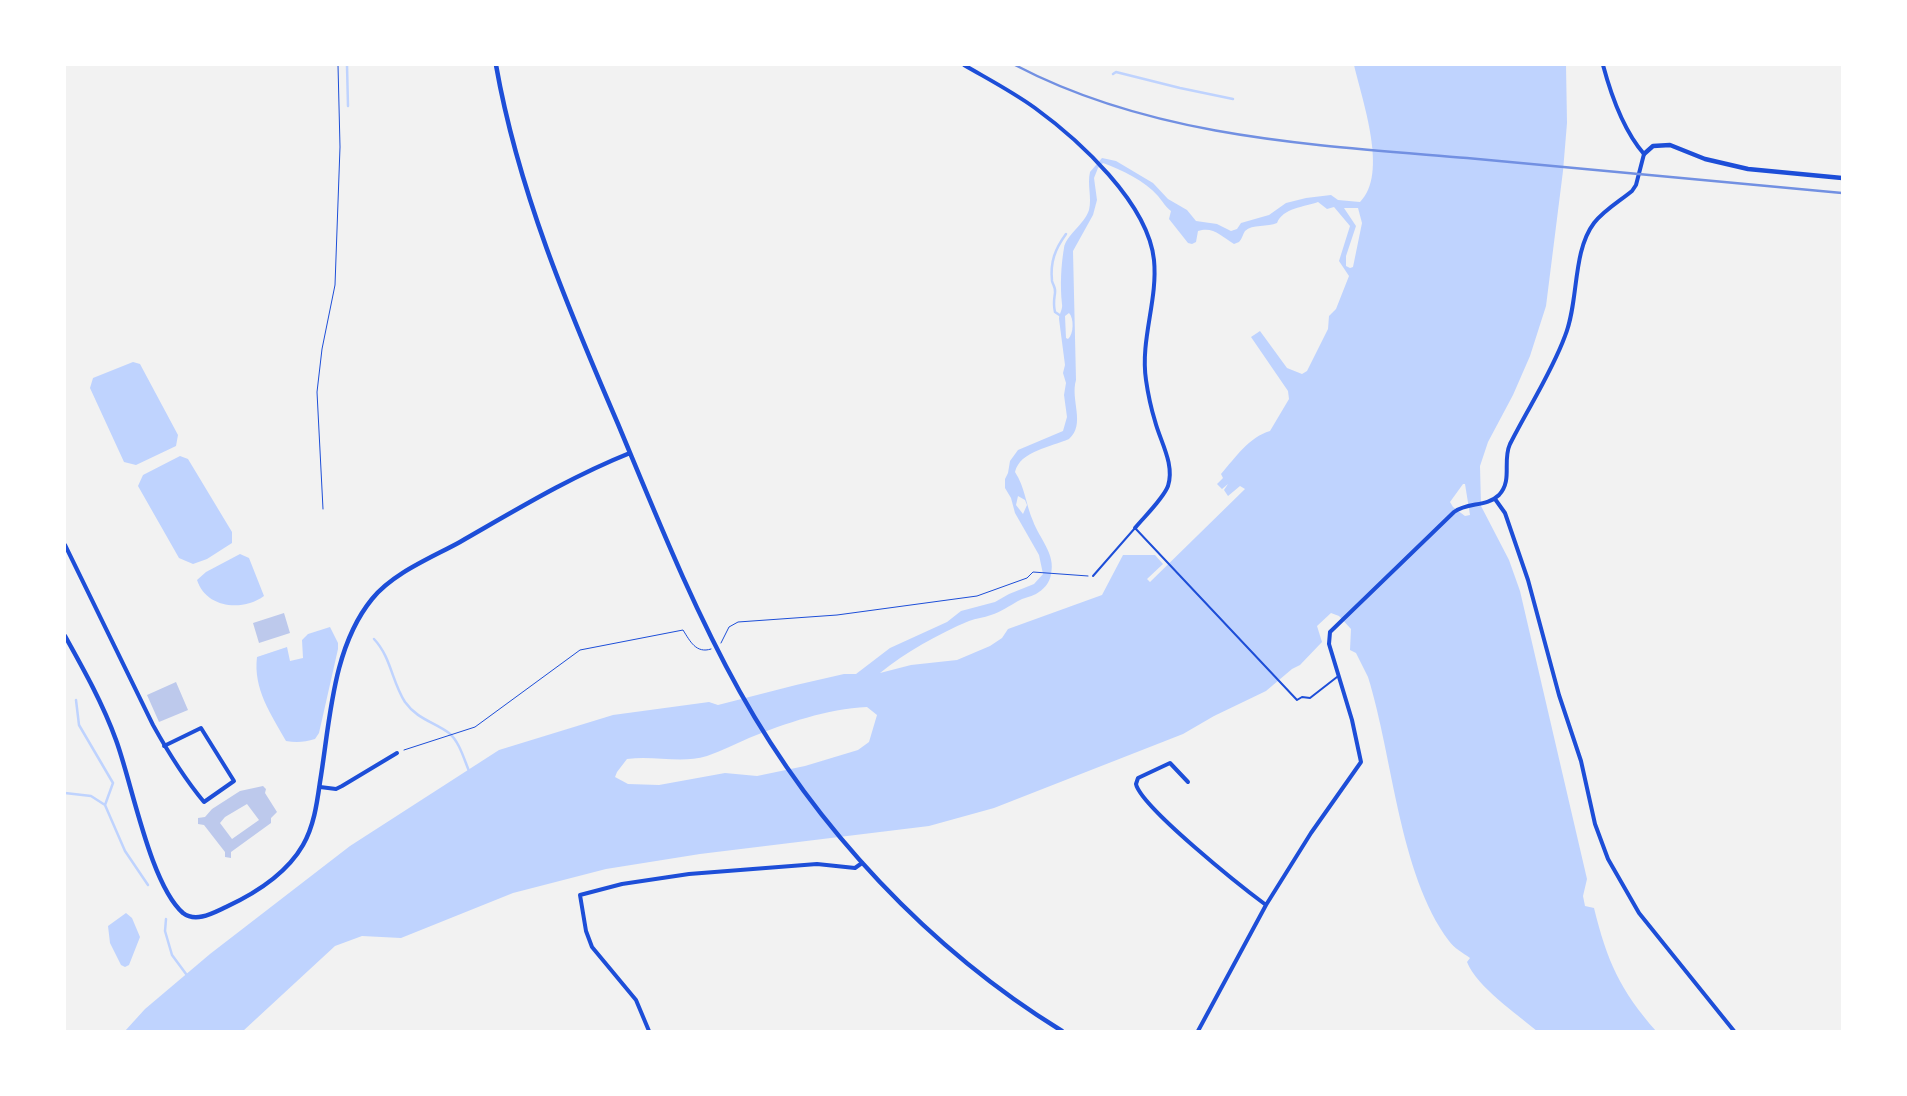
<!DOCTYPE html>
<html>
<head>
<meta charset="utf-8">
<style>
	body { margin:0 }
	#map { position:relative; width:1907px; height:1096px; overflow:hidden; background:#f2f2f2; font-family:Helvetica,sans-serif }
	canvas { display:block }
	.frame { position:absolute; inset:0; border:66px solid #fff; pointer-events:none }
</style>
</head>
<body>
<div id="map">
<canvas width="1907" height="1096"></canvas>
<div class="frame"></div>
</div>
<script>
const ctx = document.querySelector('canvas').getContext('2d');
ctx.lineJoin = 'round';
function paint(path, color) { ctx.fillStyle = color; ctx.fill(path, 'evenodd'); }
function stroke(path, color, width, dash) { ctx.strokeStyle = color; ctx.lineWidth = width; ctx.lineCap = dash ? 'butt' : 'round'; ctx.setLineDash(dash || []); ctx.stroke(path); }
const water = new Path2D(`
	M 1354,65 L 1566,65 L 1567,123 L 1563,171 L 1546,306 L 1530,356 L 1513,395 L 1488,442 L 1480,466 L 1481,506 L 1509,560 L 1520,591 L 1587,879 L 1583,896 L 1585,906 L 1594,908 C 1607,961 1620,990 1656,1031 L 1537,1031 C 1517,1014 1477,987 1467,962 L 1470,958 C 1463,953 1454,948 1449,941 C 1399,874 1393,757 1368,677 L 1356,653 L 1350,650 L 1351,629 L 1339,616 L 1331,613 L 1317,626 L 1322,642 L 1300,665 L 1292,669 L 1266,691 L 1214,716 L 1183,734 L 994,808 L 929,826 L 700,854 L 606,869 L 513,893 L 401,938 L 362,936 L 335,946 L 243,1031 L 125,1031 L 145,1009 L 210,954 L 350,846 L 499,750 L 613,715 L 709,702 L 718,705 L 796,685 L 844,674 L 856,674 L 890,648 L 947,622 L 961,611 L 995,602 L 1009,594 L 1034,584 L 1043,574 L 1039,555 L 1015,513 L 1011,498 L 1005,488 L 1005,479 L 1008,473 L 1010,461 L 1018,450 L 1063,431 L 1067,417 L 1064,395 L 1066,383 L 1063,373 L 1065,365 C 1063,350 1061,334 1059,319 C 1059,314 1063,309 1062,304 C 1060,286 1061,265 1064,248 C 1066,235 1084,225 1089,210 C 1092,197 1087,185 1090,172 L 1102,158 L 1116,161 L 1153,183 L 1168,199 L 1187,210 L 1196,221 L 1217,224 L 1231,231 L 1237,229 L 1241,223 L 1269,215 L 1286,203 L 1306,198 L 1331,195 L 1338,200 L 1360,202 C 1389,174 1362,100 1354,65 ZM 1103,163 C 1122,170 1145,181 1158,196 C 1163,202 1165,206 1171,211 L 1169,219 L 1188,243 L 1192,244 L 1196,242 L 1198,231 C 1213,226 1221,236 1234,244 L 1239,242 C 1242,239 1243,234 1245,231 C 1252,224 1268,227 1277,223 C 1283,208 1304,207 1318,202 L 1327,209 L 1334,207 L 1350,226 L 1339,261 L 1349,276 L 1336,309 L 1329,316 L 1328,329 L 1307,371 L 1302,374 L 1287,368 L 1260,331 L 1251,337 L 1288,391 L 1289,399 L 1270,431 C 1249,437 1235,458 1221,474 L 1223,478 L 1217,484 L 1222,489 L 1228,484 L 1224,490 L 1228,496 L 1240,486 L 1245,489 L 1150,582 L 1147,579 L 1163,564 L 1155,555 L 1123,555 L 1102,595 L 1008,629 L 1002,638 L 990,646 L 957,660 L 911,665 L 880,673 C 906,652 938,634 969,621 C 976,618 984,618 991,615 C 1001,612 1009,606 1018,601 C 1023,598 1030,597 1036,594 C 1043,590 1050,583 1051,574 C 1056,554 1039,538 1033,521 C 1026,505 1025,487 1015,472 C 1020,451 1051,447 1069,439 C 1086,424 1070,400 1076,380 L 1073,251 L 1093,215 L 1097,200 L 1094,178 L 1098,168 ZM 1344,208 L 1358,208 L 1362,223 L 1353,267 L 1350,268 L 1346,266 L 1346,256 L 1356,226 ZM 1069,313 C 1074,318 1074,334 1068,339 L 1066,338 L 1065,316 ZM 1463,484 L 1465,484 L 1470,515 L 1465,516 L 1453,507 L 1450,502 ZM 1018,496 L 1025,500 L 1027,505 L 1023,514 L 1016,505 ZM 867,707 L 877,715 L 869,742 L 858,750 L 805,766 L 757,776 L 725,773 L 659,785 L 628,784 L 615,777 L 617,772 L 627,759 C 654,755 680,764 707,756 C 721,751 735,744 749,738 C 786,723 827,709 867,707 Z
	M 133,362 L 140,364 L 178,435 L 176,446 L 136,465 L 124,462 L 90,388 L 93,378 Z
	M 180,456 L 188,459 L 232,532 L 232,543 L 207,559 L 193,564 L 179,558 L 138,486 L 143,475 Z
	M 240,554 L 249,558 L 264,596 C 242,612 206,608 197,580 L 206,572 Z
	M 330,627 L 338,643 L 338,649 L 319,733 L 315,739 C 305,742 297,743 286,741 C 271,714 253,689 257,657 L 287,647 L 290,661 L 303,658 L 302,640 L 308,634 Z
	M 126,913 L 132,918 L 140,937 L 129,965 L 125,967 L 121,965 L 110,943 L 108,926 Z`);
const stream = new Path2D(`
	M 347,65 L 348,106
	M 1113,74 L 1116,72 L 1180,88 L 1233,99
	M 1061,316 L 1055,312 C 1053,304 1054,300 1055,293 C 1056,288 1053,285 1052,281 C 1050,262 1055,249 1066,234
	M 374,639 C 391,657 392,682 405,702 C 417,719 434,722 449,733 C 459,741 464,759 469,771
	M 76,700 L 79,725 L 113,783 L 105,805 L 125,851 L 148,885
	M 65,793 L 91,796 L 105,805
	M 166,919 L 165,931 L 172,955 L 189,978`);
const building = new Path2D(`
	M 284,613 L 290,633 L 259,643 L 253,623 Z
	M 176,682 L 188,710 L 159,722 L 147,695 Z
	M 263,786 L 266,789 L 265,793 L 277,812 L 271,818 L 271,823 L 231,852 L 231,858 L 225,857 L 225,852 L 204,825 L 198,824 L 198,818 L 205,817 L 212,809 L 240,791 ZM 247,804 L 259,820 L 232,839 L 220,823 L 225,817 Z`);
const path = new Path2D(`
	M 323,509 L 317,392 L 322,349 L 335,285 L 340,147 L 338,65
	M 721,643 L 729,627 L 738,622 L 837,615 L 977,596 L 1027,578 L 1033,572 L 1088,576
	M 404,750 L 475,727 L 580,650 L 683,630 C 690,641 696,654 711,649`);
const service = new Path2D(`
	M 1093,576 L 1135,528 L 1297,700 L 1302,697 L 1310,698 L 1337,677`);
const minor = new Path2D(`
	M 964,65 C 988,79 1013,92 1035,108 C 1079,140 1148,203 1154,260 C 1158,300 1140,340 1146,380 C 1148,394 1151,408 1155,421 C 1160,441 1175,464 1168,486 C 1163,499 1144,517 1135,528
	M 1495,499 L 1505,513 L 1528,580 L 1559,695 L 1581,761 L 1595,824 L 1608,859 L 1639,913 L 1734,1031
	M 65,545 L 153,725 C 168,752 184,778 204,802 L 234,781 L 201,728 L 164,746
	M 1188,782 L 1170,763 L 1138,778 L 1136,784 C 1141,807 1243,888 1266,905
	M 320,787 L 336,789 L 342,786 L 397,753
	M 649,1031 L 636,1000 L 592,947 L 586,931 L 580,895 L 622,884 L 689,874 L 817,864 L 855,868 L 862,863
	M 1198,1031 L 1266,905 L 1311,833 L 1361,762 L 1352,720 L 1329,644 L 1330,632 L 1454,512 C 1467,502 1487,507 1499,495 C 1513,480 1502,461 1510,444 C 1528,408 1551,374 1565,336 C 1579,302 1572,252 1594,223 C 1604,210 1620,201 1632,191 L 1636,185 L 1644,154 C 1624,131 1611,95 1603,65`);
const tertiary = new Path2D(`
	M 496,65 C 518,190 568,308 618,424 C 656,515 692,606 740,692 C 816,828 929,949 1062,1031
	M 1644,154 L 1653,146 L 1670,145 L 1705,159 L 1748,169 L 1842,178
	M 65,636 C 84,670 103,704 116,740 C 132,783 150,884 183,913 C 196,923 213,913 226,907 C 254,894 287,873 303,845 C 314,826 317,803 320,782 C 330,722 332,648 372,599 C 393,573 431,558 460,542 C 516,510 570,477 630,453`);
const rail = new Path2D(`
	M 1015,65 C 1154,138 1314,145 1467,158 C 1592,170 1717,181 1842,193`);
paint(water, '#bfd3fe');
stroke(stream, '#bfd3fe', 2.5);
paint(building, '#bdc9ec');
stroke(path, '#1d4ed8', 1);
stroke(service, '#1d4ed8', 2);
stroke(minor, '#1d4ed8', 4);
stroke(tertiary, '#1d4ed8', 4.5);
stroke(rail, '#7290e2', 2.5);
</script>
</body>
</html>
